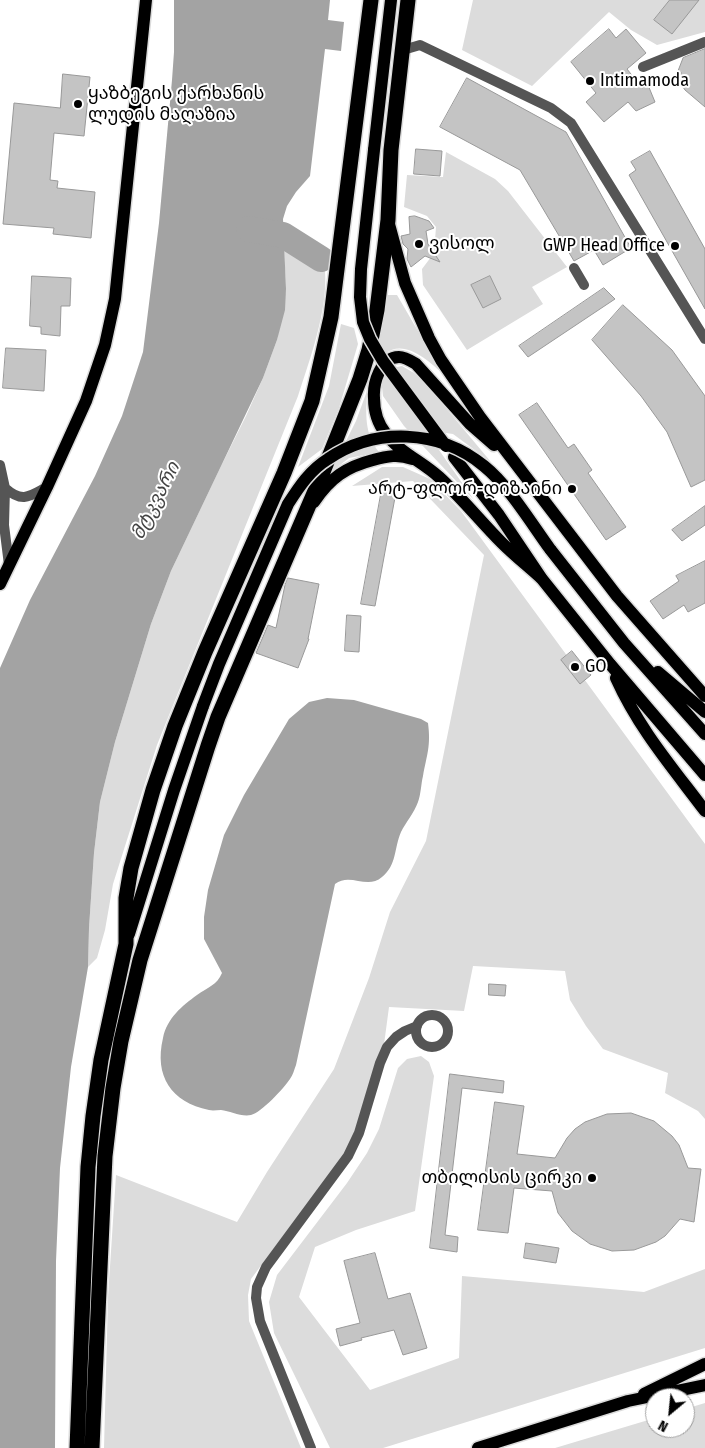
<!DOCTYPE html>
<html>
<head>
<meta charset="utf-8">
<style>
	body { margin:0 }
	#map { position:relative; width:705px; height:1448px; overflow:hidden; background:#fff; font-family:"Fira Sans Condensed",sans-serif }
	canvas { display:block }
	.north { position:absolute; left:645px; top:1388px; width:50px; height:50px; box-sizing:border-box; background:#fff; border:1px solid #999; border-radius:50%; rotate:208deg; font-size:14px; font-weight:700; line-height:20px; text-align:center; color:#000 }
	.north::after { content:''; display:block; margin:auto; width:18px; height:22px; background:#000; clip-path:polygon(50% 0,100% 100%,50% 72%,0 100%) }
</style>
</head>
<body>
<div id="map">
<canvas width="705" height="1448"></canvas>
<div class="north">N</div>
</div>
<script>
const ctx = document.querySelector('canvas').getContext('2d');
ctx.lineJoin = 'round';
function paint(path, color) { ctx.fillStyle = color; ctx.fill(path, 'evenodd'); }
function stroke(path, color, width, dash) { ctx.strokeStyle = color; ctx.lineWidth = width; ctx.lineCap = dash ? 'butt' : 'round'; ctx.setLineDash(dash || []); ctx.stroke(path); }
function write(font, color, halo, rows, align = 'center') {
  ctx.font = font + ' "Fira Sans Condensed","Noto Sans Georgian",sans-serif'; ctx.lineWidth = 4; ctx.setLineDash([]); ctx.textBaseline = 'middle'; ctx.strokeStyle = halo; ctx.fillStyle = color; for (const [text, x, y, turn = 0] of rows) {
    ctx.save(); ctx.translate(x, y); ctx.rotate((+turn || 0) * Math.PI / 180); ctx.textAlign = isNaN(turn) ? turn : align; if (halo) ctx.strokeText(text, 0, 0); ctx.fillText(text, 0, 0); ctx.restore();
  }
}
const green = new Path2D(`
	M 473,0 L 705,0 L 705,32 L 657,45 L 631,30 L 609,12 L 532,86 L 462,50 Z
	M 446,152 L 495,179 L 508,191 L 567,267 L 532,287 L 543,304 L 467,350 L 423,285 L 422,269 L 434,253 L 436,227 L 427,216 L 404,207 L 407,175 L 443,177 Z
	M 284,246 L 291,247 L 325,271 C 328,310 310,359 298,396 L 157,745 L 113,884 L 105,930 L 97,958 L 88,967 L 89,928 L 94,853 L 100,802 L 115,742 L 151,624 L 171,571 L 221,466 L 246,416 L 263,378 L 277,340 L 286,289 Z
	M 382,295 L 397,295 L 443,374 C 429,361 404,338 385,354 C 381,358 378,363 375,367 L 380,329 Z
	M 341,324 L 354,328 L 358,344 L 339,408 L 322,449 L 298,467 L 329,386 Z
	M 402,366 L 414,373 L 425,383 L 491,462 L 453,434 L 425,430 L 474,500 L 404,426 L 383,396 L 381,378 L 388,369 Z
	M 367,391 C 366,415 364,433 379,452 L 349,458 L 330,473 L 356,421 Z
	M 382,467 L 403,467 L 430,479 L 461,511 L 705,844 L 705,1119 L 698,1111 L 665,1093 L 668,1073 L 603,1049 L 586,1026 L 570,1000 L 565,971 L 473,966 L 464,1011 L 389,1007 L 379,1082 L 345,1153 L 251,1279 L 248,1295 L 249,1321 L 301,1448 L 104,1448 L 108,1297 L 116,1175 L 237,1222 L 267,1172 L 334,1069 L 369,978 L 390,912 L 426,841 L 484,555 L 413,481 L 352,486 Z
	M 421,1056 L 429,1062 L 434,1076 L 415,1211 L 356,1230 L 315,1247 L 299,1297 L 370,1390 L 459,1358 L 462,1276 L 644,1292 L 705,1269 L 705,1348 L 383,1448 L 330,1448 L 274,1333 L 269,1302 L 277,1275 L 347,1183 L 367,1153 L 379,1129 L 398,1068 L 407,1059 Z
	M 705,1403 L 705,1448 L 555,1448 L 655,1418 L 655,1428 L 685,1428 L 685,1409 Z`);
const water = new Path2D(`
	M 174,0 L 330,0 L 328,20 L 344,22 L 341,51 L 325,49 L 310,176 L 296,192 L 287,206 L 283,219 L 286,289 L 285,310 L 277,340 L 263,378 L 171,571 L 151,624 L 115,742 L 100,802 L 94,853 L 89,928 L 88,967 L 71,1067 L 60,1168 L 56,1261 L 55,1448 L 0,1448 L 0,668 L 30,600 L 95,476 L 122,416 L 143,352 L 159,223 L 172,80 L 174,52 Z
	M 327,698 L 354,700 L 421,719 L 428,723 C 431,746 427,754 423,776 C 421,784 421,794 418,802 C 414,813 406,822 401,832 C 394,848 397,865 382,877 C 367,890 350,872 335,884 L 296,1065 C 294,1070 293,1075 290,1079 C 284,1088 261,1113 251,1115 C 241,1117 230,1111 221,1110 C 217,1110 213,1111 209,1110 C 171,1102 154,1076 163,1038 C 167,1018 182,1006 197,995 C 208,987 217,985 222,973 L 204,939 L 204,917 L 208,890 L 224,835 L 244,795 L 289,719 L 309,702 Z`);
const river = new Path2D(`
	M 249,229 L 283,235 L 321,259`);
const building = new Path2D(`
	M 670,0 L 699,0 L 672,34 L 654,20 Z
	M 609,29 L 616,38 L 626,29 L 646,53 L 627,69 L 642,88 L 648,85 L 655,102 L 636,111 L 628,102 L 604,122 L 586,102 L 596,93 L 571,62 Z
	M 705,49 L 705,107 L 685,90 L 681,84 L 681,72 L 678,71 L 683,58 Z
	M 63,74 L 90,77 L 84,136 L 54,133 L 50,180 L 58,181 L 57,188 L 95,192 L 91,238 L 53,234 L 54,228 L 3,224 L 14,103 L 60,108 Z
	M 467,78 L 566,132 L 631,248 L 603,265 L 594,250 L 574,261 L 520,170 L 440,127 Z
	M 416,149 L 442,151 L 440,176 L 414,174 Z
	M 650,151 L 705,249 L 705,309 L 629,175 L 636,170 L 631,162 Z
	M 415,216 L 429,221 L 434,228 L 426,231 L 428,244 L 440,262 L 425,256 L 411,267 L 407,259 L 408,249 L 403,244 L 401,236 L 410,234 L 409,217 Z
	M 32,276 L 71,278 L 70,306 L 61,306 L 60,336 L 41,334 L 41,327 L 30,326 Z
	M 490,276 L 501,299 L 483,308 L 471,285 Z
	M 604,288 L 615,299 L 528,357 L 519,346 Z
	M 623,305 L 672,350 L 705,396 L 705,480 L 691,487 L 667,432 L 641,396 L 592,340 Z
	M 6,348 L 46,350 L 44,391 L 3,388 Z
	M 537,403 L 568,448 L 574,444 L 592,470 L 588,473 L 626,527 L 606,540 L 519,415 Z
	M 382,489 L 396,492 L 375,606 L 361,604 Z
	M 705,506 L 705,525 L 682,541 L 672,530 Z
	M 705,561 L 705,603 L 688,612 L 684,605 L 663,619 L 650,601 L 679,581 L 676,576 Z
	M 288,578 L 319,584 L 308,639 L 309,639 L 298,668 L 256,653 L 268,625 L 276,628 L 285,585 Z
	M 347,615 L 361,616 L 359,652 L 345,651 Z
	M 572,651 L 591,675 L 580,684 L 561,660 Z
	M 489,984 L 506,985 L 505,996 L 489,995 Z
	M 450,1074 L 504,1081 L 503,1093 L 462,1088 L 445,1235 L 458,1237 L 457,1252 L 430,1248 Z
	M 495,1102 L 524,1106 L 517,1154 L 555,1158 L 567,1138 L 575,1129 L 585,1122 L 607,1114 L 631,1113 L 654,1121 L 672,1136 L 679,1145 L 688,1168 L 701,1169 L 694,1222 L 680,1219 L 665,1236 L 656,1242 L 634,1250 L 612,1251 L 590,1244 L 572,1231 L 558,1213 L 552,1191 L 514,1188 L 508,1233 L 478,1230 Z
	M 526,1243 L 559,1248 L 556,1263 L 524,1258 Z
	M 375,1253 L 388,1299 L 410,1293 L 427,1348 L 403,1355 L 394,1330 L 361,1338 L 362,1340 L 340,1346 L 336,1329 L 360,1323 L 344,1261 Z`);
const street = new Path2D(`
	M 403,50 L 420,45 L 551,108 L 571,123 L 705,339
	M 643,67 L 705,42
	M 574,268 L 584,285
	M 0,465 L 5,488 L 4,525 L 9,565
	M 5,488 C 22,503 29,497 47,487
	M416 1031a16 16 0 1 1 32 0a16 16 0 1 1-32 0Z
	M 311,1448 L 260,1321 L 256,1298 L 257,1287 L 266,1267 L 348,1156 L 359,1133 L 380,1063 L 387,1047 L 396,1037 L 405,1031 L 417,1026`);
const primary = new Path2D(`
	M 374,150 L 391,0
	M 389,224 L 405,283 L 429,338 L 441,360 L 480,417 L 617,596 L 705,696
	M 494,445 L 470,424 L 416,364 C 411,361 405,357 399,357 C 380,357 373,384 374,398 C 374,411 378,424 386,434 C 399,452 423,462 439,477 C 462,498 481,522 502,543 C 515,556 529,567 542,579
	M 454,457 L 499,515 L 542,579 L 610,664 L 705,775
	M 314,502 C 330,478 346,467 373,460 C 387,456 399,454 412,459
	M 550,549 L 624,643 L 705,734
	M 0,584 L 47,487 L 86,401 L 105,345 L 115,299 L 146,0
	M 658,672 L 705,712
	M 616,678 C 639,729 672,767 705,811
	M 129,934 L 174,790 L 203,706
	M 644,1394 L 705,1364
	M 478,1448 L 628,1401 L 705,1385`);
const highway = new Path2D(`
	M 77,1448 L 88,1167 L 93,1116 L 101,1060 L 126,944 L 126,898 L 131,868 L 153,790 L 175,726 L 205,652 L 284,473 L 312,401 L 331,317 L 371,0
	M 92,1448 L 105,1156 L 113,1088 L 121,1041 L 140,960 L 208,746 L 218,717 L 321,477 L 360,379 L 369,350 L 377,310 L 388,220 L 391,150 L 408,0`);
const primaryBridge = new Path2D(`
	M 374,150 L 361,269 L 360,297 L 363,322 L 370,339 L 383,361 L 446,446
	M 203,706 L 219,664 L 288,504 C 299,487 310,470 328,459 C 375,427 439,429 484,466 C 509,486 531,523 550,549`);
const markers = [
	[590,81,5,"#000"],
	[78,104,5,"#000"],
	[419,244,5,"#000"],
	[675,246,5,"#000"],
	[572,489,5,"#000"],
	[575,667,5,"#000"],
	[592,1178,5,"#000"]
];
const poiNames = [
	["Intimamoda",600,81],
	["ყაზბეგის ქარხანის",88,94],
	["ლუდის მაღაზია",88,115],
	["ვისოლ",429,244],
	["GWP Head Office",665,246,"right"],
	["არტ-ფლორ-დიზაინი",562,489,"right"],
	["GO",585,667],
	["თბილისის ცირკი",582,1178,"right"]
];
const waterNames = [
	["მტკვარი",156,501,-63]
];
paint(green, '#dcdcdc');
paint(water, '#a3a3a3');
stroke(river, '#a3a3a3', 26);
paint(building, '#c4c4c4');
stroke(building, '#999', 1);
stroke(primary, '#dbdbdb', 15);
stroke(highway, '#dbdbdb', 18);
stroke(street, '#555', 10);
stroke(primary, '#000', 12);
stroke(highway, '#000', 15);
stroke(primaryBridge, '#dbdbdb', 15, []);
stroke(primaryBridge, '#000', 12);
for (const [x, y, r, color] of markers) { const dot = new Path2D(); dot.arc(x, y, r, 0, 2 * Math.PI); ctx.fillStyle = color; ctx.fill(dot); stroke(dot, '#fff', 2); }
write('18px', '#000', '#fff', poiNames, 'left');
write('italic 19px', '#444', '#fff', waterNames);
</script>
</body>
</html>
